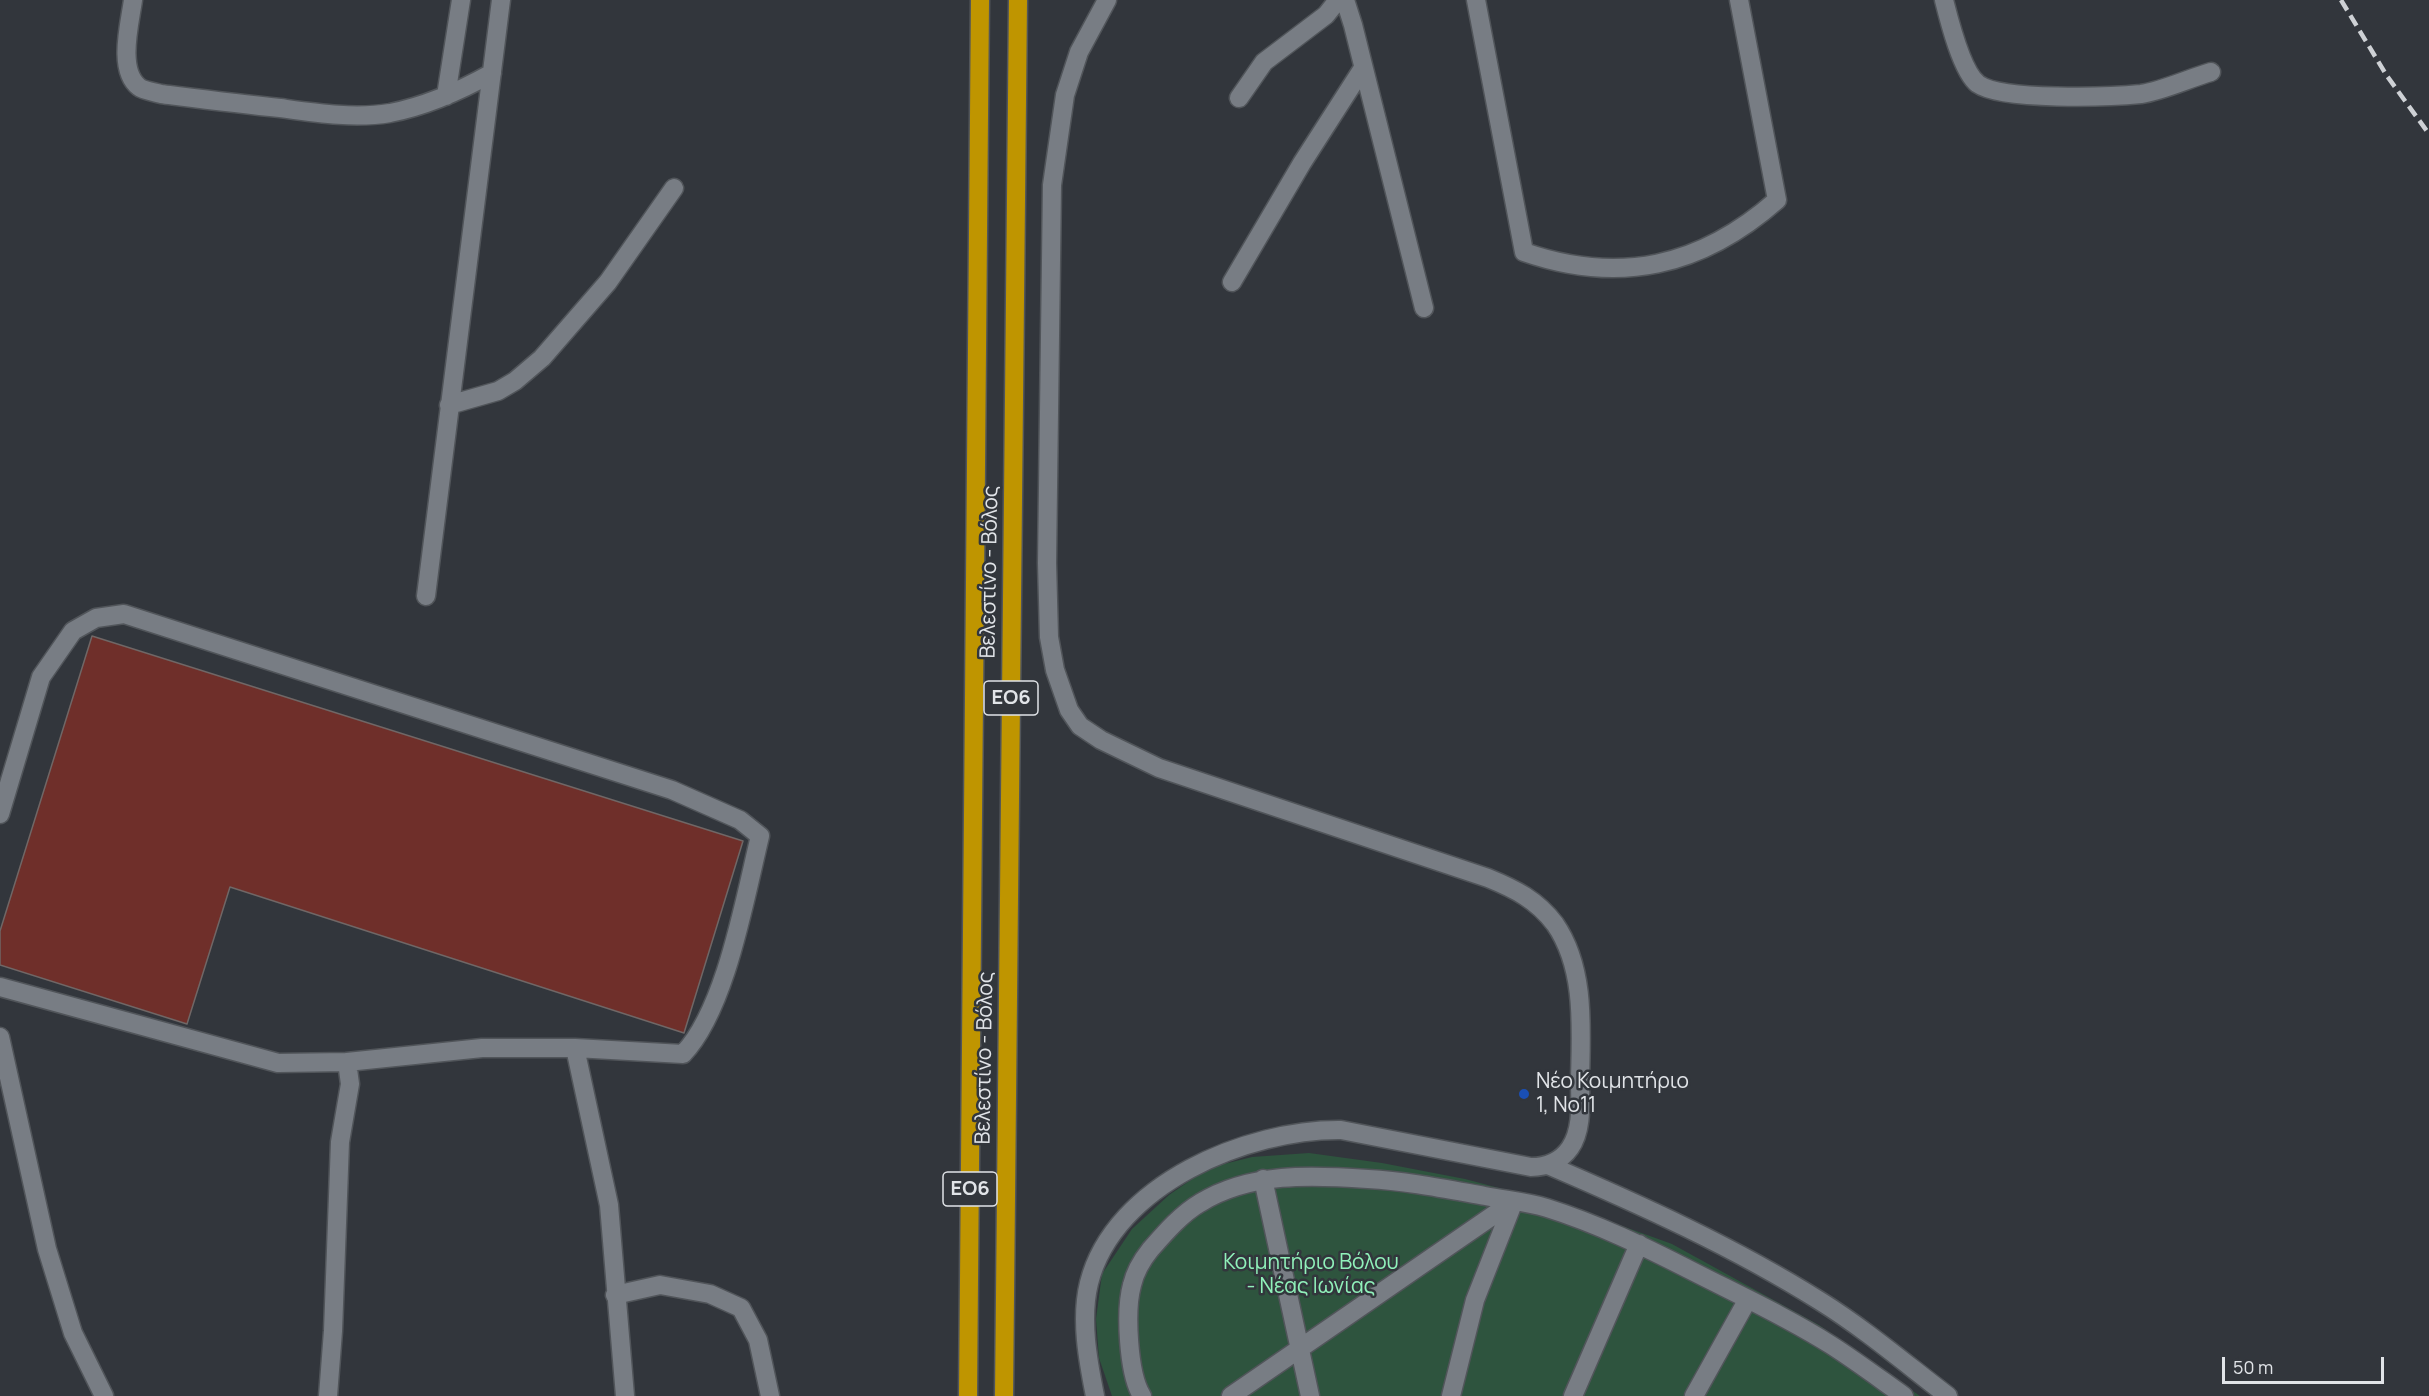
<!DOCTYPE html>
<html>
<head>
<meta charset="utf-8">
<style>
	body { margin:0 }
	#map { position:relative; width:2429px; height:1396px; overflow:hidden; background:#32363c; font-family:Manrope,sans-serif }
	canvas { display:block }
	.scale { position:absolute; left:2222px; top:1357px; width:162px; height:27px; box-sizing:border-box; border:3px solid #e1e4e8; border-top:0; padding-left:8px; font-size:18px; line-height:21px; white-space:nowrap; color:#e1e4e8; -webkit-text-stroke:4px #32363c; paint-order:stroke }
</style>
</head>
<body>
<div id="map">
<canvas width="2429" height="1396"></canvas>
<div class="scale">50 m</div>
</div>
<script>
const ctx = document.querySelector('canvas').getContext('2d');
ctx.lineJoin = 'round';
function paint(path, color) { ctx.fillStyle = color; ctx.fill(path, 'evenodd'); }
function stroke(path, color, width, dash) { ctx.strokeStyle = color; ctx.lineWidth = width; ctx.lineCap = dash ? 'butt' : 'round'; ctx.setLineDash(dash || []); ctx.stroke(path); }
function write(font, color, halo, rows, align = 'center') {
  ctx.font = font + ' Manrope,sans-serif'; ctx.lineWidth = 5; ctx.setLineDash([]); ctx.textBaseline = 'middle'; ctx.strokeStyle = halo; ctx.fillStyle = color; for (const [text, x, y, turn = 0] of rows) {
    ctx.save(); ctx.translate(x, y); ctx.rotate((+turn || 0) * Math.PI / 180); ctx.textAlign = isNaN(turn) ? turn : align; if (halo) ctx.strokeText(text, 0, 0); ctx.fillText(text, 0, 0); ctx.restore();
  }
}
const green = new Path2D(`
	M 1309,1153 L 1382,1163 L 1465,1179 L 1567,1206 L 1672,1244 L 1819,1325 L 1920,1396 L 1112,1396 L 1099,1358 L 1096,1319 L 1102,1274 L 1132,1229 L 1169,1195 L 1208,1168 L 1252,1157 Z`);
const building = new Path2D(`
	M 92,636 L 743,841 L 684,1033 L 230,887 L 187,1024 L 0,965 L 0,931 Z`);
const minor = new Path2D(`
	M 133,0 C 130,23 117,70 139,87 C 144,91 155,92 161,94 C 201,99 240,104 280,108 C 316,113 354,119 390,113 C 426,106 460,91 492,73
	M 1345,0 L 1353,25 L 1424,308
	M 1476,0 L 1524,252 C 1619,285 1701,267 1777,200 L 1739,0
	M 1944,0 C 1949,20 1962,72 1978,84 C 2002,101 2110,97 2141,94 C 2162,91 2190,78 2211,72
	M 446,96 L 461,0
	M 1239,98 L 1264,62 L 1326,15 L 1338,0
	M 1232,282 L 1302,163 L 1363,68
	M 449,405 L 498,391 L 515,381 L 542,358 L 608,282 L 674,188
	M 426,596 L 501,0
	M 0,814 L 41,677 L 73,631 L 96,618 L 124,614 L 672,790 L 740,820 L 760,836 C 745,897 726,1009 683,1054 L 575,1048 L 482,1048 L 347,1062 L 278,1063 L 0,987
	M 0,1037 L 47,1249 L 73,1333 L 104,1396
	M 575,1048 L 609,1205 L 625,1396
	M 1548,1165 C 1641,1205 1734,1247 1820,1301 C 1865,1329 1906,1364 1948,1396
	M 1263,1179 L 1310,1396
	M 615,1295 L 660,1285 L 710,1294 L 741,1308 L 758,1340 L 770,1396
	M 328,1396 L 333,1331 L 340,1142 L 350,1084 L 347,1062
	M 1095,1396 C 1088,1361 1080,1319 1089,1283 C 1114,1184 1248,1129 1341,1130 L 1531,1167 C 1546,1167 1561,1161 1570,1148 C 1583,1129 1580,1102 1580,1080 C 1581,1029 1586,969 1555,924 C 1537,900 1515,889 1488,878 L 1159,768 L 1101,740 L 1080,726 L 1069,710 L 1055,670 L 1049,637 L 1047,563 L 1052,185 L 1065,95 L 1079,52 L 1107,0
	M 1142,1396 C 1128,1374 1125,1310 1132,1285 C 1135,1272 1142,1260 1150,1250 C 1164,1234 1181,1214 1200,1203 C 1250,1172 1312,1175 1368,1179 C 1407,1181 1446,1189 1485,1196 C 1505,1200 1527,1202 1547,1208 C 1598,1224 1645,1247 1692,1271 C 1739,1295 1787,1317 1831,1345 C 1856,1361 1880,1379 1904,1396
	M 1231,1396 L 1514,1201
	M 1451,1396 L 1475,1300 L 1514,1201
	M 1573,1396 L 1639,1244
	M 1694,1396 L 1748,1299`);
const highway = new Path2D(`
	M 968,1396 L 980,0
	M 1004,1396 L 1018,0`);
const rail = new Path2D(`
	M 2341,0 L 2387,76 L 2429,134`);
const markers = [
	[1524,1094,6,"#1a4fb4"]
];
const shields = [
	[1011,698,54],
	[970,1189,54]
];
const shieldNames = [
	["ΕΟ6",1011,698],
	["ΕΟ6",970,1189]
];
const streetNames = [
	["Βελεστίνο - Βόλος",990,572,-89],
	["Βελεστίνο - Βόλος",985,1058,-89]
];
const poiNames = [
	["Νέο Κοιμητήριο",1536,1082],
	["1, Νο11",1536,1106]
];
const parkNames = [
	["Κοιμητήριο Βόλου",1311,1263],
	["- Νέας Ιωνίας",1311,1287]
];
paint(green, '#2e543e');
paint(building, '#6f2f2a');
stroke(building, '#706766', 1.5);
stroke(minor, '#51555a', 21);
stroke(highway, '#51555a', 21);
stroke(minor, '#787d84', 18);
stroke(highway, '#bf9500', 18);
stroke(rail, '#ced1d5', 4.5, [12, 6]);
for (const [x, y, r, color] of markers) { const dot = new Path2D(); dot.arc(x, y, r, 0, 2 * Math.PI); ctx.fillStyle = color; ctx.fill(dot); stroke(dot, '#32363c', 2); }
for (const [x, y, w] of shields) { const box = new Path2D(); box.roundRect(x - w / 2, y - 17, w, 34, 4.5); ctx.fillStyle = '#32363c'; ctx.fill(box); stroke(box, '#e1e4e8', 1.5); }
write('bold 20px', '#e1e4e8', null, shieldNames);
write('21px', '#e1e4e8', '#32363c', streetNames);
write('21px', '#e1e4e8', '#32363c', poiNames, 'left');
write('21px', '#90f1ba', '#32363c', parkNames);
</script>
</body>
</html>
